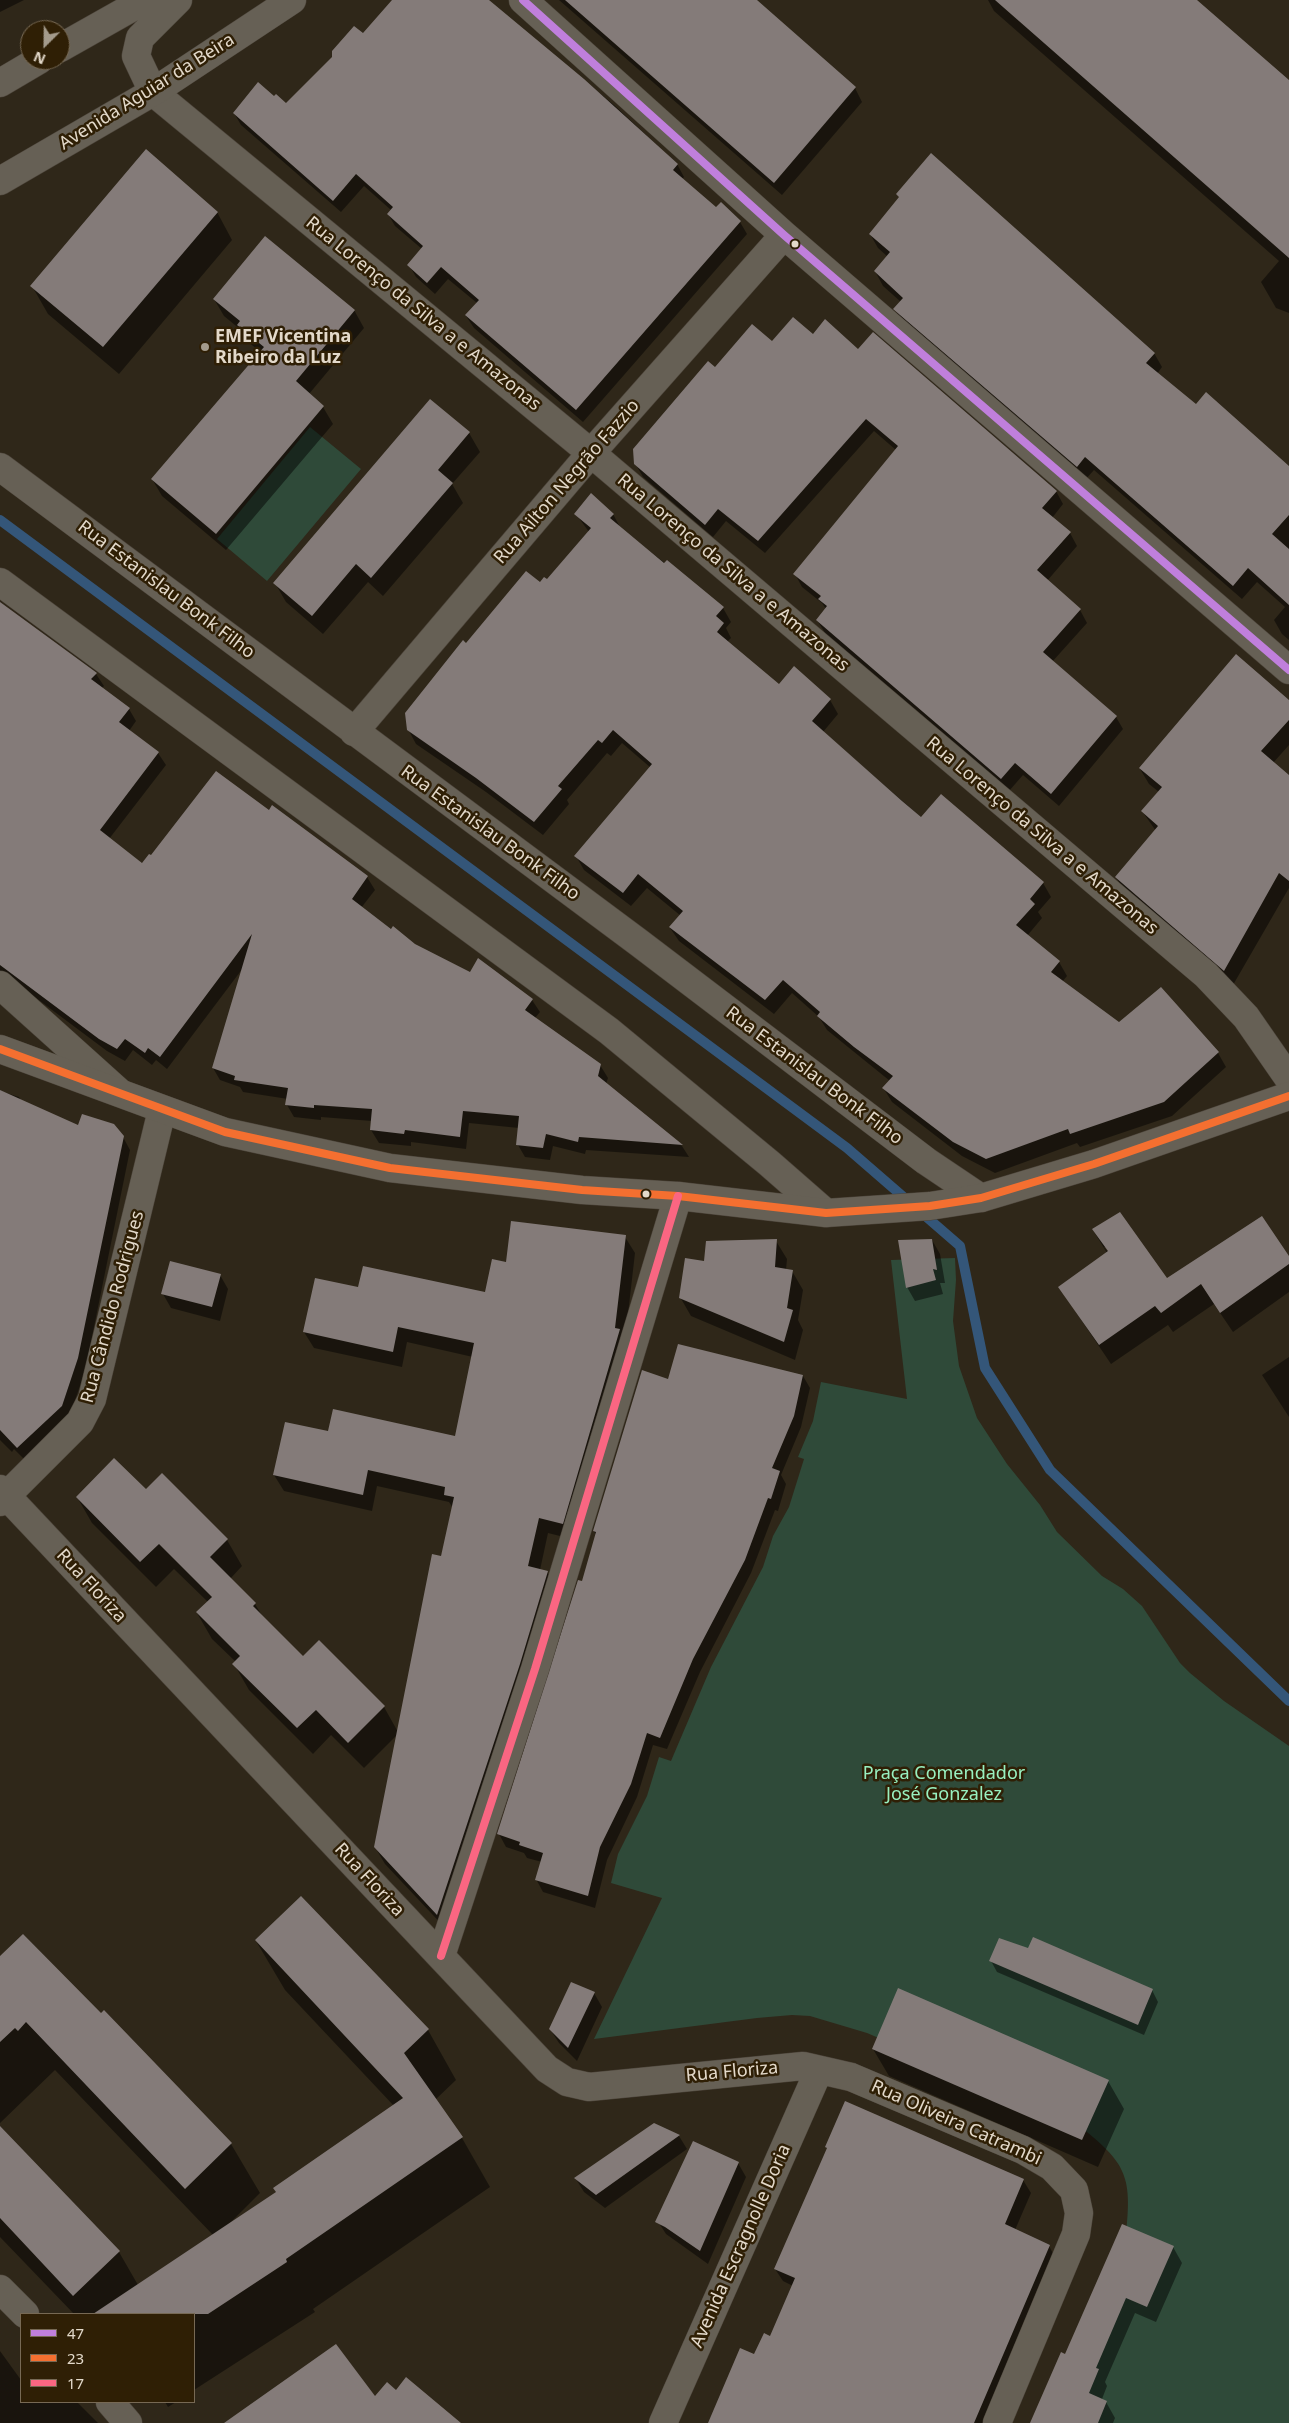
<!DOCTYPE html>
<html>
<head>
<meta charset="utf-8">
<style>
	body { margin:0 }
	#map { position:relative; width:1289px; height:2423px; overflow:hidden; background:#2f2719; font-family:"Noto Sans",sans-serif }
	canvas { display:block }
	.legend { position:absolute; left:20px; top:2313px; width:175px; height:90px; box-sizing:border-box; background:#2f1f05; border:1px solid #776954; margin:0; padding:6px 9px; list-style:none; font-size:15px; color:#e3d9ca }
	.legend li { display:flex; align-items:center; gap:10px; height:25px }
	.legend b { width:25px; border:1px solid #776954 }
	.north { position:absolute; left:20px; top:20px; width:50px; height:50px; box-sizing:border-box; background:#2f1f05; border:1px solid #776954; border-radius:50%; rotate:203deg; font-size:14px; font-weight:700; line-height:20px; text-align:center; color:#e3d9ca }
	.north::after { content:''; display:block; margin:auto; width:18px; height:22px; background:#a49b8c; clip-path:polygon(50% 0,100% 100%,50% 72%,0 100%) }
</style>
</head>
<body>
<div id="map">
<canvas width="1289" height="2423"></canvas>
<ul class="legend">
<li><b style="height:6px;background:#c07fdc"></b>47</li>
<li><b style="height:6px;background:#f46f30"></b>23</li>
<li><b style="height:6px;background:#fa6682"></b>17</li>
</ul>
<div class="north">N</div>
</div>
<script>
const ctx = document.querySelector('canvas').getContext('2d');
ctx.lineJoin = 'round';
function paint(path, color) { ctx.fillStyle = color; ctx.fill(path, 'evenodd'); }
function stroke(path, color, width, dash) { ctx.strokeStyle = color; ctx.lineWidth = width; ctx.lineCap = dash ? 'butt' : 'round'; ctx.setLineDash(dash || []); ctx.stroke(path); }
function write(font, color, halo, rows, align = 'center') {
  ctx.font = font + ' "Noto Sans",sans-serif'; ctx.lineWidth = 5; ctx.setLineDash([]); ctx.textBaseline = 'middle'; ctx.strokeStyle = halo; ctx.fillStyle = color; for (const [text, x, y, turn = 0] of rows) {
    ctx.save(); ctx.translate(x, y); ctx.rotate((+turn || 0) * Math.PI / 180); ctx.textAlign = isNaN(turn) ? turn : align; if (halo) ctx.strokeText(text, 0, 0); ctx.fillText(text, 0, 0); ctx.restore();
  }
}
const green = new Path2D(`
	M 310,427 L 361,469 L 267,581 L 217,539 Z
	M 955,1258 L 956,1280 L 953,1321 L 959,1366 L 977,1418 L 1007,1464 L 1040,1505 L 1057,1532 L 1102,1576 L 1123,1589 L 1142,1606 L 1180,1663 L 1190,1673 L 1224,1701 L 1289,1746 L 1289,2423 L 1051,2423 L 1125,2244 C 1133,2176 1129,2164 1074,2122 L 867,2033 L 810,2016 L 792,2015 L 757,2018 L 594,2039 L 662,1898 L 611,1883 L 618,1854 L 647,1796 L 659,1757 L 671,1761 L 711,1667 L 763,1567 L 773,1536 L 789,1507 L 804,1459 L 798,1457 L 813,1421 L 821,1382 L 907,1399 L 891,1260 Z`);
const shadow = new Path2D(`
	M 0,0 L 24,0 L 0,12 Z
	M 393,0 L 487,0 L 614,105 L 677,164 L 684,177 L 682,179 L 716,208 L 721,204 L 740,222 L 747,234 L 583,422 L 474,328 L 466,316 L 477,303 L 448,279 L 435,294 L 416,277 L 409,265 L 422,249 L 395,226 L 388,214 L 391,210 L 364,186 L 341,212 L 241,125 L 234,113 L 274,98 L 286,105 L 363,35 Z
	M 559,0 L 754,0 L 855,88 L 862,102 L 782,195 Z
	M 988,0 L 1195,0 L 1289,82 L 1289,313 L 1276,308 L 1261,282 L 1279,261 L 994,11 Z
	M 217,212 L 232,240 L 119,374 L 48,314 L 32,286 Z
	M 870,234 L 1154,353 L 1162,367 L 1157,374 L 1196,406 L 1289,467 L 1289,640 L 1282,634 L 1274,620 L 1285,607 L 1257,582 L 1242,599 L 1094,470 L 1085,480 L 903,323 L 895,309 L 901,302 L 883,286 L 875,271 L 888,257 L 878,248 Z
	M 214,299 L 354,310 L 364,328 L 309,394 L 323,407 L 333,424 L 226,550 L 162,496 L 152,479 L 261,352 L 248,342 L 241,330 L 224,316 Z
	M 813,335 L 858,351 L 1056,491 L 1063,504 L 1052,518 L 1070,533 L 1077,546 L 1047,581 L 1080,610 L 1087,623 L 1052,662 L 1116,717 L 1123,729 L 1059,806 L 1023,775 L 1009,791 L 825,633 L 817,620 L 826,609 L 822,603 L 802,587 L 795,574 L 896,450 L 874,431 L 765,553 L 726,521 L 713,537 L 643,477 L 635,463 L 715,369 L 772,343 Z
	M 469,433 L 480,452 L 452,484 L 463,503 L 383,596 L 368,582 L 323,634 L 286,602 L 275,583 Z
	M 576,514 L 613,514 L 621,529 L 723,608 L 731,622 L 726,628 L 731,638 L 727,642 L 779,685 L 830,700 L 838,714 L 823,732 L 922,818 L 1043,883 L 1051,897 L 1038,912 L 1042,918 L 1027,936 L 1059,962 L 1067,976 L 1062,982 L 1119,1024 L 1160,989 L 1218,1053 L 1226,1067 L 1172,1116 L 1080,1147 L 1077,1143 L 995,1173 L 962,1156 L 892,1102 L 884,1089 L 890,1081 L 827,1030 L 819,1017 L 792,993 L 774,1014 L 679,941 L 670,928 L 681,916 L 647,888 L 631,906 L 584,870 L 576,856 L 651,768 L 622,743 L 611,756 L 607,753 L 567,800 L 569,804 L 543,835 L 486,792 L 416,744 L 408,729 L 466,644 L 540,584 L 548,581 L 589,532 Z
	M 0,604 L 96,674 L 104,686 L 102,688 L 129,709 L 136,721 L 129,731 L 158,753 L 166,765 L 109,839 L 143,864 L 269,812 L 273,806 L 367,877 L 375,890 L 361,908 L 414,945 L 470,973 L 532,1000 L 540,1012 L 535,1018 L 600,1065 L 608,1078 L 606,1084 L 682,1146 L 689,1157 L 586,1150 L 585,1154 L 553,1146 L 550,1160 L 525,1157 L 518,1145 L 519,1128 L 469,1123 L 466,1149 L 411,1142 L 411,1146 L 379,1143 L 371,1130 L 372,1121 L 321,1117 L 321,1120 L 294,1117 L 287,1105 L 288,1099 L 243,1092 L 240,1087 L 220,1080 L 213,1068 L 243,968 L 167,1069 L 156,1060 L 152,1065 L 133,1050 L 125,1061 L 107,1051 L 0,971 Z
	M 1289,702 L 1289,745 L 1273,763 L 1289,777 L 1289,888 L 1233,985 L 1125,892 L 1116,877 L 1156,831 L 1142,811 L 1159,792 L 1149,784 L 1140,769 Z
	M 0,1091 L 19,1097 L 22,1102 L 78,1127 L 123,1137 L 130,1150 L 85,1371 L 69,1418 L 25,1460 L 14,1449 L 12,1452 L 0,1440 Z
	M 1093,1230 L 1166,1280 L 1289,1259 L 1289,1292 L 1233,1332 L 1214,1304 L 1173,1332 L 1168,1325 L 1111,1364 L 1059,1287 L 1107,1253 ZM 1104,1247 L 1107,1247 L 1111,1256 Z
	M 625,1237 L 635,1253 L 625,1340 L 572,1539 L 548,1533 L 540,1570 L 547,1572 L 557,1589 L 447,1930 L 385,1864 L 375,1847 L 398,1734 L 364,1768 L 331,1735 L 313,1754 L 249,1690 L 234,1664 L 236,1662 L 212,1639 L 197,1613 L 208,1602 L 174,1569 L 156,1587 L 92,1523 L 77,1497 L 146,1491 L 162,1475 L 227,1540 L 242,1566 L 230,1579 L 255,1604 L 264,1619 L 303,1658 L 384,1707 L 398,1732 L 453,1508 L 449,1502 L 377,1486 L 372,1511 L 284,1491 L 274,1475 L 329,1433 L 456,1438 L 473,1357 L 407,1342 L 402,1367 L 314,1348 L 304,1332 L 359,1289 L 486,1294 L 507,1264 Z
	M 932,1240 L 940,1254 L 945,1283 L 940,1283 L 943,1294 L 915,1301 L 907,1287 Z
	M 776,1241 L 787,1259 L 786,1270 L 792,1271 L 803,1290 L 798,1320 L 803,1330 L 795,1360 L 691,1316 L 680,1297 L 705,1263 Z
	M 220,1275 L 228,1289 L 220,1321 L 171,1308 L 163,1294 Z
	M 1289,1357 L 1289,1417 L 1262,1375 Z
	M 803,1376 L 810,1388 L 801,1427 L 781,1475 L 786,1484 L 778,1511 L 775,1510 L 751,1573 L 700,1672 L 667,1749 L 653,1745 L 637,1797 L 607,1860 L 595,1908 L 543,1892 L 536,1879 L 542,1862 L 527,1858 L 524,1853 L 506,1847 L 499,1834 L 583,1582 L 596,1535 L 594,1531 L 669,1380 Z
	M 256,1941 L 428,2030 L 456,2080 L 435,2100 L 462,2138 L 490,2187 L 313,2309 L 315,2312 L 194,2390 L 194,2314 L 74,2314 L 0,2237 L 0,2127 L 119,2252 L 138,2285 L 213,2235 L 55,2070 L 0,2123 L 0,1958 L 101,2015 L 104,2012 L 231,2144 L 260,2193 L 227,2226 L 277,2192 L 394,2106 L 285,1990 Z
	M 991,1961 L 1152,1990 L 1158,2002 L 1144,2035 L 997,1972 Z
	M 594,1993 L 602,2007 L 577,2061 L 559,2043 L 550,2029 Z
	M 873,2049 L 1108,2081 L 1124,2109 L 1098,2167 L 889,2076 Z
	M 654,2124 L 679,2136 L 687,2149 L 605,2208 L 584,2192 L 576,2179 Z
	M 826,2147 L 1023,2180 L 1031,2193 L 1015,2230 L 1049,2246 L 1056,2259 L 985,2423 L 709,2423 L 755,2355 L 771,2337 L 793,2286 L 783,2281 L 775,2269 L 828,2149 Z
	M 738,2163 L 746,2177 L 708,2264 L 666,2234 L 657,2220 Z
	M 1173,2247 L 1182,2263 L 1156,2322 L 1135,2313 L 1105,2382 L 1107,2386 L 1102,2399 L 1106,2402 L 1115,2418 L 1113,2423 L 1031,2423 L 1066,2356 Z
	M 0,2351 L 21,2380 L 21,2402 L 77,2402 L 98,2423 L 0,2423 Z
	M 165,2402 L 176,2402 L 168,2407 Z`);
const stream = new Path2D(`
	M 0,520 L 847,1148 L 960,1246 L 985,1368 L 1050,1470 L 1289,1701`);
const building = new Path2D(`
	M 392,0 L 489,0 L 584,79 L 678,164 L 673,170 L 716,207 L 721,202 L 741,221 L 576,410 L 465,315 L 479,300 L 441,267 L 427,283 L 407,265 L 423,246 L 387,214 L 393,207 L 356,174 L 333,201 L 233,113 L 258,82 L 274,96 L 276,94 L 286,103 L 332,57 L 332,51 L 354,26 L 363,33 Z
	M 565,0 L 757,0 L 856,87 L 774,183 Z
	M 995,0 L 1197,0 L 1289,80 L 1289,258 Z
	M 146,149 L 218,212 L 103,347 L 30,286 Z
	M 931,153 L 1155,353 L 1146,363 L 1196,404 L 1206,392 L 1289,466 L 1289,515 L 1272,534 L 1289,549 L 1289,605 L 1248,568 L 1233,586 L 1085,457 L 1077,467 L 893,309 L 903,298 L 874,271 L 890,252 L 869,234 L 899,197 L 896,194 Z
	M 265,236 L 355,310 L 296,381 L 324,406 L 216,534 L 151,479 L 264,347 L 237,325 L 240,321 L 213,299 Z
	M 793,317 L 813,334 L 825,319 L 858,349 L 873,332 L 1057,491 L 1042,508 L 1071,532 L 1037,570 L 1081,609 L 1043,652 L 1117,716 L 1051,794 L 1015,763 L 1001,779 L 816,620 L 827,606 L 818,599 L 821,596 L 793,574 L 898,446 L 866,419 L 758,541 L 718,509 L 705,525 L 634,464 L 633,449 L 708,361 L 715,367 L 752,324 L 772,341 Z
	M 430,399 L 470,432 L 438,470 L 453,483 L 371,578 L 356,564 L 312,616 L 273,583 Z
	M 591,493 L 614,514 L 610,518 L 664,563 L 667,560 L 724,607 L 716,616 L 724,623 L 717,632 L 779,684 L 794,666 L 831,699 L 812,721 L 902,801 L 921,817 L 941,794 L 1044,882 L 1030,899 L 1035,904 L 1016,925 L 1060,961 L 1051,972 L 1119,1022 L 1161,987 L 1219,1052 L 1164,1102 L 1070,1134 L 1068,1129 L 986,1159 L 953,1142 L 882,1088 L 893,1076 L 854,1047 L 817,1016 L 820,1012 L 783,980 L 765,1000 L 669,927 L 683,911 L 638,874 L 623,893 L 574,856 L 652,764 L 613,730 L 602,743 L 598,740 L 558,786 L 562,789 L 534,822 L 476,778 L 407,730 L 405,713 L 463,640 L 466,643 L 526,571 L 540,582 L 544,577 L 547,579 L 591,528 L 574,514 Z
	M 0,602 L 97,673 L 91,679 L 130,708 L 119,722 L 159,752 L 100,830 L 142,863 L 149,854 L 151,855 L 216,771 L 269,810 L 272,805 L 368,876 L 352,899 L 391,929 L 393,926 L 415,944 L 470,972 L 478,958 L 533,999 L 525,1010 L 601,1064 L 598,1076 L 683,1145 L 579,1137 L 578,1142 L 546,1134 L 543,1148 L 516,1145 L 519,1116 L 463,1111 L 460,1137 L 405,1130 L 404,1134 L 370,1130 L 372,1109 L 314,1105 L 314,1108 L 285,1105 L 288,1088 L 234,1080 L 235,1076 L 212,1068 L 252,934 L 160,1057 L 148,1048 L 145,1053 L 125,1039 L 117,1049 L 99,1039 L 0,965 Z
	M 1236,654 L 1289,700 L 1289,720 L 1261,751 L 1289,775 L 1289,881 L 1279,873 L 1224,971 L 1115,877 L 1158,826 L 1141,811 L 1162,787 L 1139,768 Z
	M 0,1090 L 78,1125 L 82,1114 L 114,1124 L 124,1136 L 78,1358 L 62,1406 L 17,1448 L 0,1430 Z
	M 1120,1212 L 1167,1278 L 1262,1216 L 1289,1256 L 1289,1264 L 1220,1313 L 1201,1284 L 1161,1313 L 1155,1306 L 1099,1345 L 1058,1287 L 1108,1251 L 1092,1229 Z
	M 511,1221 L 626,1235 L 615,1328 L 620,1329 L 563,1524 L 539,1518 L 528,1566 L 548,1571 L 520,1664 L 437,1915 L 374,1847 L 432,1554 L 441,1556 L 454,1497 L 444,1495 L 445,1487 L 368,1470 L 363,1495 L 273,1475 L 285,1422 L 328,1431 L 333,1409 L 455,1436 L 474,1343 L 398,1327 L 393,1352 L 303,1332 L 315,1278 L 358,1287 L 363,1266 L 485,1292 L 492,1259 L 506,1262 Z
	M 777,1239 L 775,1267 L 793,1270 L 787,1308 L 793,1310 L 784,1342 L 679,1298 L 685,1258 L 704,1261 L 706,1241 Z
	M 932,1239 L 937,1270 L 933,1269 L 936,1280 L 906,1288 L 898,1240 Z
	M 170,1261 L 221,1274 L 212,1307 L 161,1294 Z
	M 678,1344 L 803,1375 L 794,1416 L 772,1468 L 780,1471 L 771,1499 L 768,1498 L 745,1560 L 693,1659 L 660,1738 L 647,1733 L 631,1784 L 600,1847 L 588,1896 L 535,1880 L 543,1853 L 519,1845 L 520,1842 L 497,1834 L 578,1580 L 582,1581 L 596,1532 L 593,1531 L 642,1370 L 668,1379 Z
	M 114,1458 L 146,1489 L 162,1473 L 228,1539 L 210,1557 L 256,1603 L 253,1606 L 303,1656 L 319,1640 L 385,1706 L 348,1743 L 316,1710 L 297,1728 L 232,1664 L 240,1656 L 196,1612 L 212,1597 L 159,1544 L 140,1562 L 76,1497 Z
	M 301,1896 L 429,2029 L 404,2053 L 463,2137 L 286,2259 L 287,2262 L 208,2314 L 93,2314 L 276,2192 L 273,2188 L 403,2098 L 255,1940 Z
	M 23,1934 L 101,2013 L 104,2010 L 232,2143 L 185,2189 L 26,2022 L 18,2031 L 15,2028 L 0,2042 L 0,1956 Z
	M 1033,1937 L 1153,1989 L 1138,2025 L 989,1961 L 999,1938 L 1028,1948 Z
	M 571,1982 L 595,1992 L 568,2048 L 549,2029 Z
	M 898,1988 L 1109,2080 L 1082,2140 L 872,2049 Z
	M 845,2101 L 1024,2179 L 1005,2224 L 1050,2245 L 974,2423 L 708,2423 L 740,2348 L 754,2354 L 764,2333 L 770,2336 L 795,2278 L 774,2269 L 827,2148 L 825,2147 Z
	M 654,2123 L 680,2135 L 596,2195 L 574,2178 Z
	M 0,2126 L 120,2251 L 73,2296 L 0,2218 Z
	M 693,2141 L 739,2162 L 700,2251 L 665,2227 L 655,2222 Z
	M 1122,2224 L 1174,2246 L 1147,2307 L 1126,2298 L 1096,2368 L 1099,2369 L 1089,2393 L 1107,2401 L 1098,2423 L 1030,2423 L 1061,2352 L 1065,2354 Z
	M 336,2344 L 375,2396 L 387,2382 L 396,2390 L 406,2377 L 461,2423 L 224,2423 Z`);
const minor = new Path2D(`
	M 523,0 L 784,235 L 1289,670
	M 153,92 L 591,453 L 1206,975 L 1246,1017 L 1289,1079
	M 0,467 L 638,942 L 926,1161 L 981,1198
	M 0,582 L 609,1031 L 770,1164 L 826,1213
	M 354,732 L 591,453 L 784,235
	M 0,985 L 119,1092
	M 0,1489 L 547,2069 L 567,2082 L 589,2087 L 803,2066 L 851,2077 L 1023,2150 L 1052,2167 L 1074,2190 L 1079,2213 L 1076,2234 L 997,2423
	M 0,1502 L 80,1422 L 92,1399 L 162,1110
	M 441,1956 L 535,1669 L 678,1196
	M 0,2289 L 25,2314
	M 110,2402 L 128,2423
	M 663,2423 L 819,2070`);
const secondary = new Path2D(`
	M 60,48 L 145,0
	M 0,83 L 39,60
	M 153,92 L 136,56 L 140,38 L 178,0
	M 0,181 L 153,92 L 292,0
	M 0,1049 L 225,1132 L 390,1168 L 582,1190 L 678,1196 L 826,1213 L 930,1206 L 981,1198 L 1094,1164 L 1289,1096`);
const bus1 = new Path2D(`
	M 523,0 L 784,235 L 1289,670`);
const bus2 = new Path2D(`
	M 0,1049 L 225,1132 L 390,1168 L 582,1190 L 678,1196 L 826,1213 L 930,1206 L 981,1198 L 1094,1164 L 1289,1096`);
const bus3 = new Path2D(`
	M 441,1956 L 535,1669 L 678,1196`);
const markers = [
	[795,244,4.5,"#e3d9ca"],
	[205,347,5,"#a49b8c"],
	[646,1194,4.5,"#e3d9ca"]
];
const streetNames = [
	["Avenida Aguiar da Beira",147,92,-32],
	["Rua Lorenço da Silva a e Amazonas",423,314,39],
	["Rua Ailton Negrão Fazzio",567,482,-49],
	["Rua Lorenço da Silva a e Amazonas",733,573,40],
	["Rua Estanislau Bonk Filho",166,590,37],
	["Rua Estanislau Bonk Filho",490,833,36],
	["Rua Lorenço da Silva a e Amazonas",1042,836,40],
	["Rua Estanislau Bonk Filho",814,1076,37],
	["Rua Cândido Rodrigues",113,1307,-75],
	["Rua Floriza",91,1586,47],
	["Rua Floriza",369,1880,47],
	["Rua Floriza",732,2072,-5],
	["Rua Oliveira Catrambi",956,2123,24],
	["Avenida Escragnolle Doria",741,2246,-66]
];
const poiNames = [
	["EMEF Vicentina",215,337],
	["Ribeiro da Luz",215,358]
];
const parkNames = [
	["Praça Comendador",944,1774],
	["José Gonzalez",944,1795]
];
paint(green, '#2f4a39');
paint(shadow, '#0007');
stroke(stream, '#345679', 10);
paint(building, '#847b79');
stroke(minor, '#4c443a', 29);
stroke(secondary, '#4c443a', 29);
stroke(minor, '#666055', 28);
stroke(secondary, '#666055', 28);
stroke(bus1, '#c07fdc', 8);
stroke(bus2, '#f46f30', 8);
stroke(bus3, '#fa6682', 8);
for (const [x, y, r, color] of markers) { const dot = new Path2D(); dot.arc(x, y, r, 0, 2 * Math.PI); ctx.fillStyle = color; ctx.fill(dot); stroke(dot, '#2f1f05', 2); }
write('18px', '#e3d9ca', '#2f1f05', streetNames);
write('bold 18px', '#e3d9ca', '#2f1f05', poiNames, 'left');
write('18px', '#98f0c0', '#2f1f05', parkNames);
</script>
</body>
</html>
